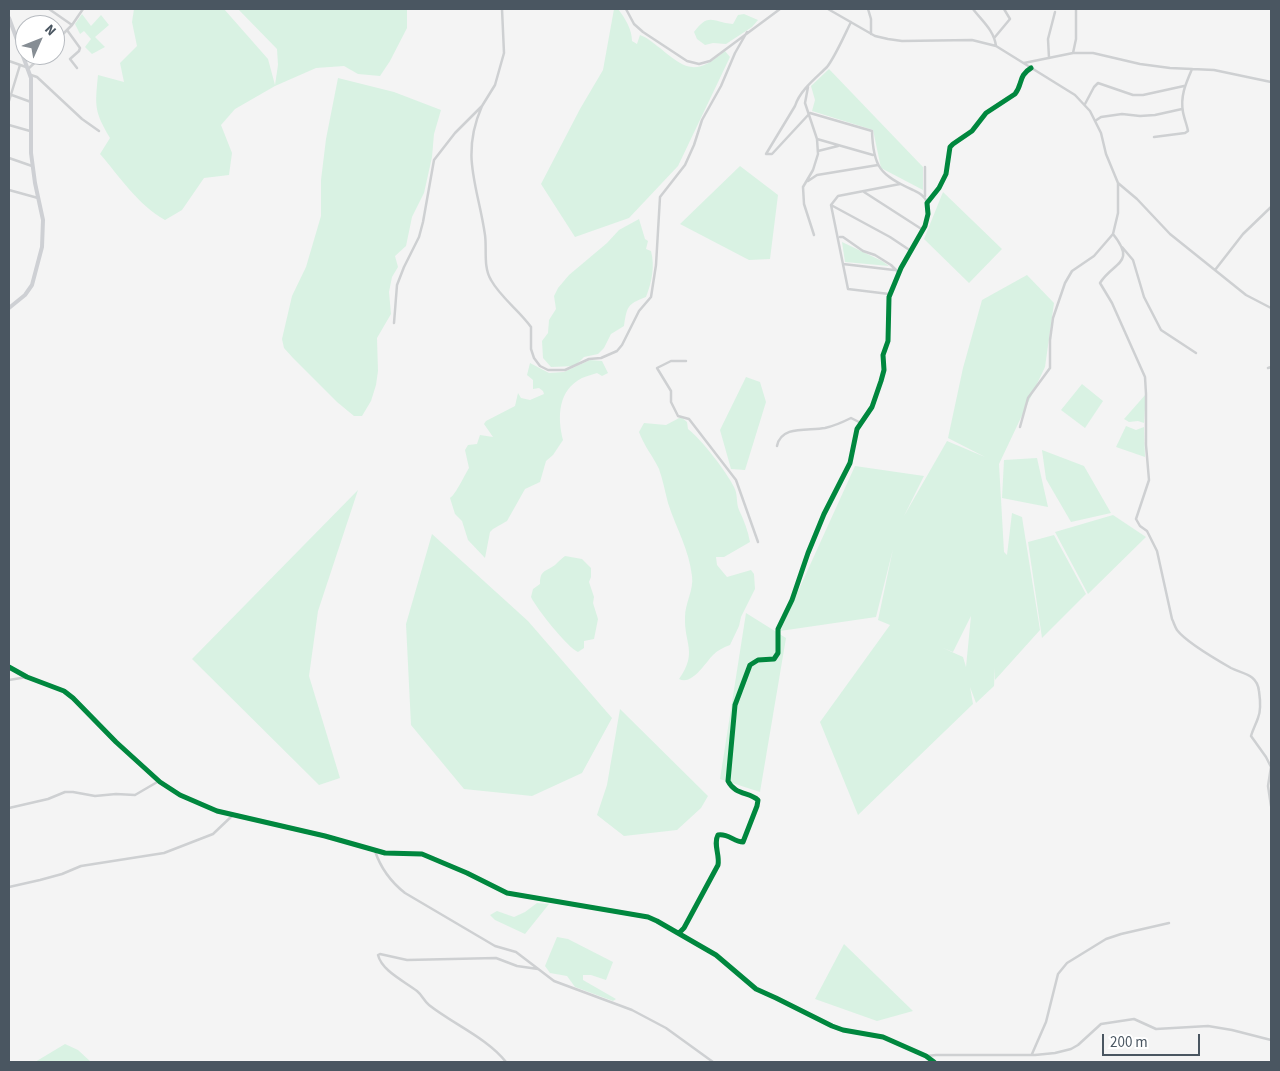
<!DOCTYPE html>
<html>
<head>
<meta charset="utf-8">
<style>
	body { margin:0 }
	#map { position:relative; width:1280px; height:1071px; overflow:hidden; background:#f4f4f4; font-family:"Source Sans 3",sans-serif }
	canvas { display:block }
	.frame { position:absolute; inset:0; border:10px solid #4a5661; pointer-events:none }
	.north { position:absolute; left:15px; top:15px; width:50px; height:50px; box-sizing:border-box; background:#fff; border:1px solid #b7bbc0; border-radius:50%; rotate:46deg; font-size:14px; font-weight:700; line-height:20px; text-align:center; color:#4a5661 }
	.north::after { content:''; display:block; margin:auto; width:18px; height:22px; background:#868d94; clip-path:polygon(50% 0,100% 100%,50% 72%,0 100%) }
	.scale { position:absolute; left:1102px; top:1034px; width:98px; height:22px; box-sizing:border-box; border:2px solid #4a5661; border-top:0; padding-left:6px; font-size:15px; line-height:18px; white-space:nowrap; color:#4a5661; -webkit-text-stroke:4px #fff; paint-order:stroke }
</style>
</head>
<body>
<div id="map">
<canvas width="1280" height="1071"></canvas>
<div class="frame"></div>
<div class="north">N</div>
<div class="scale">200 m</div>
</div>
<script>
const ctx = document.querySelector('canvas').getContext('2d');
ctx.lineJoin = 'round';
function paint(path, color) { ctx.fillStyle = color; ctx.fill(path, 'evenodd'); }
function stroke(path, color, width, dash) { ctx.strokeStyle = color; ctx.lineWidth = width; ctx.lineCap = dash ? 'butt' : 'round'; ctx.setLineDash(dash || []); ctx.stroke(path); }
const green = new Path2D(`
	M 134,9 L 224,9 L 268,59 L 275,85 L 278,65 L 277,49 L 238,9 L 407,9 L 407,28 L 390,61 L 380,76 L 358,74 L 344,66 L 316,68 L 275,86 L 235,109 L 221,125 L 232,153 L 229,175 L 204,178 L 182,210 L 165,220 C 138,205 120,177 100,154 L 110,138 C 94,111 95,106 98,75 L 124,82 L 120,63 L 137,46 L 132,22 Z
	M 614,9 L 618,9 C 625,18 632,29 632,41 L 637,44 L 640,35 C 648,38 653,43 660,48 C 688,72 697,74 725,51 L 730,57 L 678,166 L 629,218 L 575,237 L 541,184 L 580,109 L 603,70 Z
	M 82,14 L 91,26 L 101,15 L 109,25 L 95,37 L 105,47 L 92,54 L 85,47 L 91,39 L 84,31 L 80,34 L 75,24 Z
	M 744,14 L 758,20 L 752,27 L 726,44 L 713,43 L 705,45 L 697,39 L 694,32 C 709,12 712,22 733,24 L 738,15 Z
	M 829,69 L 923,167 L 923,190 L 881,168 L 873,130 L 812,111 L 815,100 L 811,86 Z
	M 338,78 L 394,92 L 441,110 L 434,134 L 432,157 L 424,193 L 412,217 L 406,246 L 395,256 L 398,267 L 392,277 L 389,292 L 391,314 L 377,338 L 378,371 L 376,385 L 371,401 L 362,416 L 354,416 L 337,402 L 293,358 L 284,348 L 282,339 L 292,296 L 306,267 L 321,216 L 321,180 L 326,139 Z
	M 740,166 L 778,195 L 770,259 L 749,260 L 680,224 Z
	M 943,192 L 1002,249 L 969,283 L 924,239 Z
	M 639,219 L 645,239 L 648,241 L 646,249 L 651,251 C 655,266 652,282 646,297 C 627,304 627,307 624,326 L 611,334 L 604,348 L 598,354 L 584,357 L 575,366 L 551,367 L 543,358 L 542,341 L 548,333 L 549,320 L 556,309 L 554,296 L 558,288 L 569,275 L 607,243 L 619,230 Z
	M 842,242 L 882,261 L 889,266 L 845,262 Z
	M 1027,275 L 1054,303 L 1045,367 L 999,464 L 1004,552 L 1007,555 L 1012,513 L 1022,517 L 1040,630 L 995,680 L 995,668 L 994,686 L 976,703 L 970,687 L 973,704 L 858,815 L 820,722 L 890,625 L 878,620 L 893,549 L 876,617 L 780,631 L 855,466 L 924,476 L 904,516 L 947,441 L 985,457 L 948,438 L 963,368 L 982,300 ZM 971,616 L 966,667 L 963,657 L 943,648 L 953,652 Z
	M 590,360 L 602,361 L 608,373 L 602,376 L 597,373 C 592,375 586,376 582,378 C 558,390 557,417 563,440 L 553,455 L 546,461 L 540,482 L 525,489 L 507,521 L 493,529 L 490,532 L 485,558 L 468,540 L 462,521 L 455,514 L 450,498 C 456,494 464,476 469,468 L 465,450 L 468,445 L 477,444 L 480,435 L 493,437 L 484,424 L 486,421 L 515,406 L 518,393 L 521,398 L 530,400 L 544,394 L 543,391 L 539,388 L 533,389 L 533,380 L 527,375 L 530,363 L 549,373 L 564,372 Z
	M 746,377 L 760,382 L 766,402 L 745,470 L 731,469 L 720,430 Z
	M 1082,384 L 1103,401 L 1085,428 L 1061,410 Z
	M 1146,394 L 1144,423 L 1138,421 L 1129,422 L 1124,419 Z
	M 681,417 L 687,422 L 688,429 C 702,440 726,471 734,487 C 738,494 736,503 739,510 C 744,520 748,531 750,542 L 724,557 L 716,557 L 717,565 L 727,577 L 751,570 L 754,574 L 755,589 L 741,617 L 739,626 L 730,645 C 724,647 718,650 713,655 C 705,663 692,686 679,679 C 698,652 684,644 685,617 C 685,603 694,590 692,576 C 689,549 676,528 668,503 C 665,492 663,480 659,469 C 653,456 644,446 639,432 L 644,423 L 666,425 Z
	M 1126,426 L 1136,430 L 1144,427 L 1145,457 L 1116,447 Z
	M 1042,450 L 1084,466 L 1111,513 L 1071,522 L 1046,479 Z
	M 1037,458 L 1048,507 L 1002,498 L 1004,460 Z
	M 358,490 L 318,611 L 309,676 L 340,778 L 319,785 L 192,659 Z
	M 1113,515 L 1146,537 L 1088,594 L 1055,532 Z
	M 432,534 L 528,621 L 612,718 L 582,773 L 532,796 L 464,789 L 411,725 L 406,624 Z
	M 1054,535 L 1086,594 L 1042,638 L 1028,542 Z
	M 565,556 L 582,559 L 591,568 L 591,577 L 589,582 L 594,597 L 593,603 L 598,619 L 594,639 L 584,641 L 584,648 L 578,652 C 568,648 536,608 531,597 L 533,589 L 540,584 C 540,570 545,572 555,565 C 558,562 561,559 565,556 Z
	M 746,613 L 786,638 L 760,792 L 720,779 Z
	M 620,709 L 708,796 L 701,808 L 677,830 L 624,836 L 597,815 L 607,785 Z
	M 537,903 L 549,904 L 525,934 L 495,920 L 490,915 L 497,911 L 514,917 L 525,912 Z
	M 557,937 L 568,939 L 613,962 L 606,980 L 591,975 L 583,975 L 583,980 L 616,999 L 613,1001 L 575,987 L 567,976 L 550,973 L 545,966 Z
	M 844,944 L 913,1011 L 877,1021 L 815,999 Z
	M 65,1044 L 78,1050 L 91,1062 L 35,1062 Z`);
const street = new Path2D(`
	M 49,9 L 72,25
	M 626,9 L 634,24 L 643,32 L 687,61 L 699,64 L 710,61 L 780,9
	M 828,9 L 875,36 L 888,39 L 902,41 L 972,40 L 996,46 L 1075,95 L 1090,111 L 1101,133 L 1106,154 L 1118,183 L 1118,213 L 1113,234 L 1094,256 L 1072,271 L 1065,283 L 1053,318 L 1050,340 L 1050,368 L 1028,398 L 1020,427
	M 868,9 L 871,19 L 871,34
	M 973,9 C 982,21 994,30 996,46
	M 851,22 C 845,34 835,57 827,67 C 816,78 800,90 795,106 L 766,154 L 772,154 L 810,113 L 872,131 C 873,167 880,175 913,190 C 919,193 924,195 927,202
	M 67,30 L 80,48 L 79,51 L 70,59 L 77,68
	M 995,37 L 1010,19 L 1004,9
	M 55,42 L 72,25 L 83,9
	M 1073,53 L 1076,39 L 1076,9
	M 1049,58 L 1048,39 L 1055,12
	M 9,61 L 26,67
	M 1024,63 L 1073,53 L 1093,53 L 1140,64 L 1170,68 L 1214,70 L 1271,82
	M 28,69 L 43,55
	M 31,75 L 37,77 L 82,119 L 99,131
	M 808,87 L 805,103 L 817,139 L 818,154 L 813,170 L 803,187 L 804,204 L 814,235
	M 9,94 L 31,102
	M 9,101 L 20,65
	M 1085,104 L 1094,87 L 1098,83 L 1133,95 L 1143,95 L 1184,86
	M 482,106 C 460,156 478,186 485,235 C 487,249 483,267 491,280 C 501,298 519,310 531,327 L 531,349 L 534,358 L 540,366 L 548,370 L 565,370 L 589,359 L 601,358 L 617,351 L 622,345 L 639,311 L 651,297 L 656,265 L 660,197 L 685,165 L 694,145 L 702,120 L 721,86 L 735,53 L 747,32
	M 1095,121 L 1101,117 L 1122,114 L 1140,116 L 1155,115 L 1182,109
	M 9,125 L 30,131
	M 1154,137 L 1185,133 L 1188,131 C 1187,125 1184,118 1183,112 C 1180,96 1186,83 1192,69
	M 817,139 L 873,155
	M 818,151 L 838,146
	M 9,158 L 32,166
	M 808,181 L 817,175 L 878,165
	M 1118,183 L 1137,199 L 1170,234 L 1246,295 L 1271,308
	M 9,190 L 38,198
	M 864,192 L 923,230
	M 925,196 L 925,167
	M 831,205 L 890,237 L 911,251
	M 1113,234 C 1137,264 1113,262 1100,283 L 1112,303 L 1145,377 L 1146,394 L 1146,445 L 1149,480 L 1136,519 L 1140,526 L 1147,531 L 1157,551 L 1172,619 C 1174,623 1175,627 1177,630 C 1186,642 1217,660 1231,668 C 1243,674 1257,674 1259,691 C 1260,698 1261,711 1258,718 C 1256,724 1253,729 1251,736 L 1266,757 L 1271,767 L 1268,786 L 1271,806
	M 840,237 L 843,237 L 863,251 L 875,255 L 891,265 L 899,273
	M 1122,247 L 1133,260 L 1144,297 L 1161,330 L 1196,353
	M 843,264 L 894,270
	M 1215,270 L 1243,234 L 1271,207
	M 889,294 L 848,289 L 831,205 L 838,196 L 900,184
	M 394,323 L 397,285 L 404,267 L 419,237 L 423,222 L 434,160 L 455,133 L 482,106 L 495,85 L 504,53 L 502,9
	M 686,361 L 671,361 L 657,368 L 671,391 L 671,402 L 678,416 L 689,419 L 736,480 L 758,542
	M 1268,368 L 1271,367
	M 777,446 C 781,425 808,431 825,428 C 834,426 843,422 851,418 L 861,423
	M 9,680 L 27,677
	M 9,808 L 48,799 L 65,792 L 73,792 L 95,796 L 116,794 L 135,795 L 159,781
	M 375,851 C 381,869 391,882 405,893 L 495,946 L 516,952 L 554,981 L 632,1010 L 666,1028 L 713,1062
	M 9,887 L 40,880 L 62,874 L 81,866 L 164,853 L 213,834 L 233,815
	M 679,933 L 684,928 L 718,865 C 720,855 713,844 718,835 C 728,833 734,842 743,842 L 757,806 L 758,800 C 749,792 735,795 728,781 L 735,705 L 750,665 L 758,660 L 774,659 L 778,653 L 778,629 L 792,600 L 808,553 L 824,514 L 850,463 L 857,429 L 872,407 L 881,381 L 884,370 L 883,355 L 888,341 L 889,297 L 901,268 L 925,226 L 928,214 L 927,203 L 939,188 L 946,174 L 950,147 L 953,144 L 972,131 L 986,113 L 1015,94 C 1023,84 1018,76 1031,68
	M 1032,1054 L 1046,1022 L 1058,974 L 1067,963 L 1106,939 L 1121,934 L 1169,923
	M 927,1056 L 936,1055 L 1035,1055 L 1055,1053 L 1071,1049 L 1078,1045 L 1101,1024 L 1134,1019 L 1156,1029 L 1208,1026 L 1232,1030 L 1271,1040
	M 506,1062 C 487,1038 453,1024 429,1005 C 424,1001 422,995 417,991 C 404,981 382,971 378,955 L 380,954 L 407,960 L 496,958 L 517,966 L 538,969`);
const secondary = new Path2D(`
	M 9,18 L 31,78 L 31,153 L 35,183 L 43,220 L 42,247 L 32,285 L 25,295 L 9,308
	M 9,667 L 27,677 L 64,691 L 73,698 L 116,742 L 160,782 L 180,795 L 217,811 L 325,836 L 385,853 L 422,854 L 467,873 L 507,893 L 648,917 L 657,921 L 716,955 L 756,989 L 776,998 L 832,1026 L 843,1030 L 883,1037 L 926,1056 L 934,1062`);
const cycleway = new Path2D(`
	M 9,667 L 27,677 L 64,691 L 73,698 L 116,742 L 160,782 L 180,795 L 217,811 L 325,836 L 385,853 L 422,854 L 467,873 L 507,893 L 648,917 L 657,921 L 716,955 L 756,989 L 776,998 L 832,1026 L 843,1030 L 883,1037 L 926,1056 L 934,1062
	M 679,933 L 684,928 L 718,865 C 720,855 713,844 718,835 C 728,833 734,842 743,842 L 757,806 L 758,800 C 749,792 735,795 728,781 L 735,705 L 750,665 L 758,660 L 774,659 L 778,653 L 778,629 L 792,600 L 808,553 L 824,514 L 850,463 L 857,429 L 872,407 L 881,381 L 884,370 L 883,355 L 888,341 L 889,297 L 901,268 L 925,226 L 928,214 L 927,203 L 939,188 L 946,174 L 950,147 L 953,144 L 972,131 L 986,113 L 1015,94 C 1023,84 1018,76 1031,68`);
paint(green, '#d9f2e3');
stroke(street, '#ced0d2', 2.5);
stroke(secondary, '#ced0d4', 4);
stroke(cycleway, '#00873e', 5);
</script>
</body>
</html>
